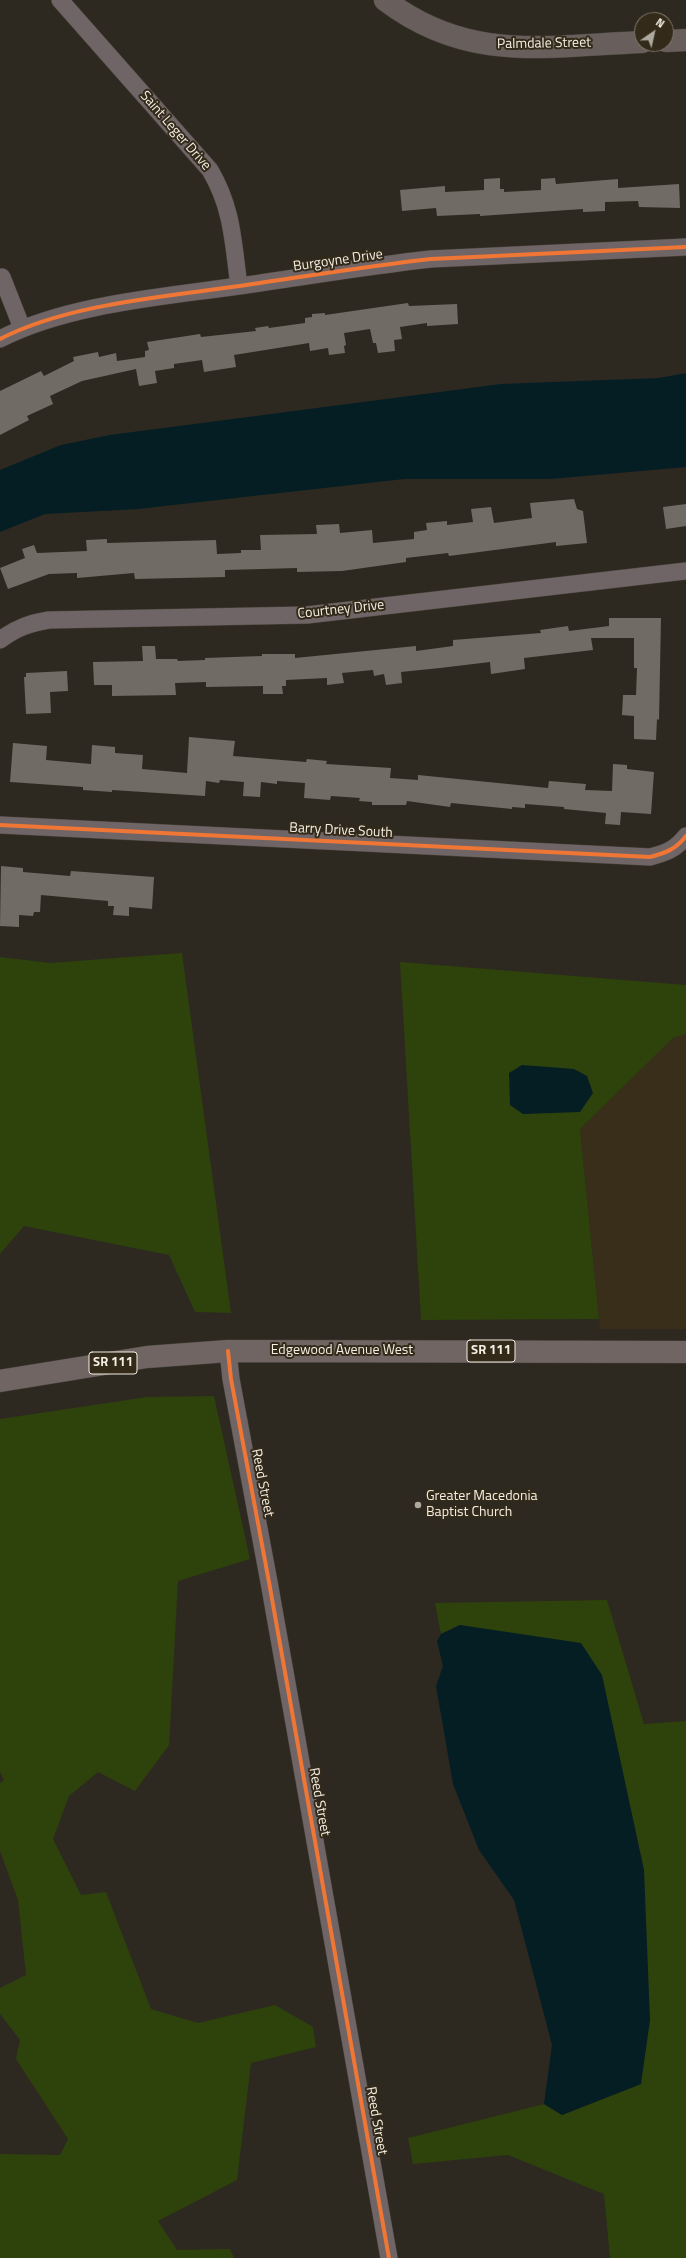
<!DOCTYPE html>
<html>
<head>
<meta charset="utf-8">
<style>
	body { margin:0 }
	#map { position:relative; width:686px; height:2258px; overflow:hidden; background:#2d2920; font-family:"Titillium Web",sans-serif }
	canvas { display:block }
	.north { position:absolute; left:634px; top:12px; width:40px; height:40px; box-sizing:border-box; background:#332a1a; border:1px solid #80786b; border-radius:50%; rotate:34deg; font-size:11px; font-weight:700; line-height:16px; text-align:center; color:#f4eee4 }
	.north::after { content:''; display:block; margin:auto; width:14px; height:18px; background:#aea99f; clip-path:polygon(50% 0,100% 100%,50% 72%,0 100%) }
</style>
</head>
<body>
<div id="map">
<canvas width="686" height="2258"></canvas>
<div class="north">N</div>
</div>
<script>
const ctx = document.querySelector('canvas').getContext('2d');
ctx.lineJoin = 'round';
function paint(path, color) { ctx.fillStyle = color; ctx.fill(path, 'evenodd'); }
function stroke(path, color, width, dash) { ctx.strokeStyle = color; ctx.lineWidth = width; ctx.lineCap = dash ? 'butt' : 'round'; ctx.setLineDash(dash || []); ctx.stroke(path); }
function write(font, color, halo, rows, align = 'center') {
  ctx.font = font + ' "Titillium Web",sans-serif'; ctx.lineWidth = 4; ctx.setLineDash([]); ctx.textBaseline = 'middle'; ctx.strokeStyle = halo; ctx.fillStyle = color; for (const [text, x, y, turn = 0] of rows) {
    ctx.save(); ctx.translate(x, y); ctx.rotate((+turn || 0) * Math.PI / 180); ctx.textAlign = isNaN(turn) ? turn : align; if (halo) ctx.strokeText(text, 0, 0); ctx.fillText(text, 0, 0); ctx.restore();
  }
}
const built = new Path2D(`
	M 686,1034 L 686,1329 L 600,1329 L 580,1129 L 673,1038 Z`);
const green = new Path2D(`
	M 182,953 L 231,1313 L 195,1312 L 169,1255 L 24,1226 L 0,1254 L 0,957 L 50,963 Z
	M 400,962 L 686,985 L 686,1034 L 673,1038 L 580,1129 L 599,1319 L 421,1320 Z
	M 214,1396 L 250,1559 L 178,1581 L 169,1745 L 135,1791 L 98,1772 L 69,1796 L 53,1839 L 81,1895 L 106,1892 L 151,2009 L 198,2023 L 275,2005 L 313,2027 L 316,2047 L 251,2063 L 237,2180 L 158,2221 L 177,2250 L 230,2249 L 234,2258 L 0,2258 L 0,2154 L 60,2155 L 68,2139 L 16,2059 L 20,2040 L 0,2014 L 0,1988 L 26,1975 L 18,1900 L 0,1851 L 0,1783 L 4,1780 L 0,1772 L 0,1419 L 147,1397 Z
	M 607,1600 L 644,1724 L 686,1721 L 686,2258 L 610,2258 L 604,2194 L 508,2155 L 413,2164 L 408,2138 L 544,2104 L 562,2115 L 641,2084 L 460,1625 L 441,1634 L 435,1603 Z`);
const water = new Path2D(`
	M 686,373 L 686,467 L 551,479 L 404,479 L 138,509 L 45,514 L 0,532 L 0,470 L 61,445 L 110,435 L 501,384 L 659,378 Z
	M 522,1065 L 574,1069 L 587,1076 L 593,1093 L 580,1112 L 523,1114 L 510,1105 L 509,1073 Z
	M 460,1625 L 581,1643 L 602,1675 L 644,1870 L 650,2020 L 641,2084 L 562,2115 L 544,2104 L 552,2045 L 514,1900 L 479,1850 L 453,1784 L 436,1686 L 443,1666 L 437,1641 L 441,1634 Z`);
const building = new Path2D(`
	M 500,178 L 500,189 L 504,189 L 504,192 L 541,190 L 541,179 L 555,178 L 556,184 L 618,179 L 618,188 L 679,184 L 680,208 L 639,207 L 638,201 L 605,202 L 605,211 L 583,212 L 583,209 L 480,216 L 480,214 L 437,216 L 436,208 L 402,211 L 400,190 L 445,186 L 445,192 L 484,190 L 484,179 Z
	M 408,303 L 409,306 L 457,304 L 458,324 L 427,326 L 427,323 L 400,327 L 402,339 L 394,340 L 395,351 L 378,353 L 376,343 L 373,343 L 370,329 L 344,333 L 346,345 L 344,346 L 345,353 L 329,355 L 328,348 L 310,351 L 309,343 L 234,355 L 236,367 L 204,372 L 202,360 L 174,364 L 174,368 L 155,371 L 157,383 L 139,386 L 136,369 L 82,381 L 50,396 L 53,404 L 27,416 L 29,420 L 0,435 L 0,391 L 41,371 L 44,376 L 74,361 L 73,357 L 98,352 L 99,357 L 116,353 L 117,361 L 145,357 L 145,351 L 149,350 L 147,342 L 200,334 L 201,337 L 256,331 L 255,328 L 268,326 L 269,328 L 305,323 L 305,318 L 312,317 L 312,314 L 325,313 L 325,315 Z
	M 574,499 L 577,509 L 583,511 L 587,543 L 556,546 L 556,542 L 449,556 L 448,553 L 406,558 L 406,562 L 342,571 L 297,572 L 297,568 L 262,569 L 225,570 L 225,577 L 135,579 L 134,573 L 77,578 L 77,573 L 49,574 L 8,589 L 0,568 L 25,558 L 22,549 L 34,545 L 37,553 L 87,551 L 86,540 L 107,539 L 107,543 L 216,540 L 217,554 L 241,553 L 241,550 L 261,550 L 260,535 L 317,534 L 316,525 L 339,524 L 340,533 L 372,530 L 373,543 L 414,539 L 414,532 L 427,530 L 426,523 L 447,521 L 447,525 L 473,522 L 471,509 L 491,507 L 494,523 L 532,518 L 530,503 Z
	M 686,504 L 686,526 L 666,529 L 663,507 Z
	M 609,618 L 661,618 L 659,720 L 657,719 L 656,740 L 634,739 L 634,716 L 622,715 L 623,695 L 636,695 L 637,668 L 634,668 L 634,638 L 591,638 L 593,650 L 524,658 L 525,669 L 491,674 L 490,662 L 440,668 L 401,672 L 402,683 L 386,685 L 384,674 L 374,676 L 373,670 L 342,673 L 344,683 L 327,685 L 327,678 L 286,680 L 286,686 L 282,686 L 283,694 L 263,694 L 263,686 L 206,687 L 206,682 L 175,683 L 176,695 L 112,696 L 112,685 L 94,685 L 93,662 L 143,661 L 142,646 L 155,646 L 156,659 L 177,659 L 178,661 L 205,660 L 205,658 L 262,656 L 262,654 L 295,654 L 295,658 L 416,646 L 416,651 L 453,646 L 453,640 L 541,633 L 540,630 L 568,626 L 569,631 L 609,626 Z
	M 67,671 L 68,691 L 50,692 L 51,713 L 26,714 L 24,677 L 26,677 L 26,673 Z
	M 189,737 L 235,741 L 233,756 L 306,762 L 307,759 L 327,761 L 326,764 L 391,768 L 390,778 L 418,780 L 418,775 L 548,788 L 549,781 L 586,784 L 585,790 L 612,791 L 613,764 L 627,765 L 627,769 L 654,772 L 651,814 L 621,812 L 620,825 L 605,824 L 606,813 L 564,809 L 564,807 L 525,804 L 525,808 L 512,807 L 512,809 L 451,803 L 450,807 L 407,801 L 406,805 L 372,805 L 372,802 L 359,801 L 360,798 L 331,796 L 330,800 L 304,798 L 305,783 L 277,781 L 277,784 L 261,782 L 260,797 L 243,796 L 244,782 L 220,780 L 219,783 L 206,781 L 205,796 L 112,790 L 112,792 L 83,790 L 83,787 L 10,782 L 13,743 L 47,746 L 46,760 L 91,764 L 92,745 L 115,747 L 115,753 L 143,755 L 142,769 L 187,773 Z
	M 1,866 L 23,868 L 23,872 L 70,876 L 71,871 L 154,877 L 152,909 L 129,907 L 129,916 L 113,915 L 114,906 L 108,906 L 108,901 L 41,895 L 40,912 L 34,912 L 33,916 L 19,915 L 19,927 L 0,926 Z`);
const street = new Path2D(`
	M 60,0 L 210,170 C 233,209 233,243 239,286
	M 2,277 L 22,328
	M 0,339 C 68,304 163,297 239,286 C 303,277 367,266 431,259 L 686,247
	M 0,640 C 16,628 30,623 49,620 L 307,615 L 686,571
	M 0,825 L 650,857 C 666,853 676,849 686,836
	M 228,1351 L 231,1379 L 269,1582 L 389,2258`);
const secondary = new Path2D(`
	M 385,0 C 468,63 545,46 642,42
	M 666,41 L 686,40`);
const primary = new Path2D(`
	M 0,1381 L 147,1357 L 228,1351 L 686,1352`);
const cycleway = new Path2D(`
	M 0,339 C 68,304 163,297 239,286 C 303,277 367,266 431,259 L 686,247
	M 0,825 L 650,857 C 666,853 676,849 686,836
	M 228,1351 L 231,1379 L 269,1582 L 389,2258`);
const markers = [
	[418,1505,4,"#aea99f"]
];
const shields = [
	[491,1351,48],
	[113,1363,48]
];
const shieldNames = [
	["SR 111",491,1351],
	["SR 111",113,1363]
];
const streetNames = [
	["Palmdale Street",544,44,-1],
	["Saint Leger Drive",175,131,49],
	["Burgoyne Drive",338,261,-8],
	["Courtney Drive",341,610,-6],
	["Barry Drive South",341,831,3],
	["Edgewood Avenue West",342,1351],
	["Reed Street",262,1483,79],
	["Reed Street",319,1802,80],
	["Reed Street",376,2121,80]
];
const poiNames = [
	["Greater Macedonia",426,1497],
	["Baptist Church",426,1513]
];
paint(built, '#392e19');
paint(green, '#2e420c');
paint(water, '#041e24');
paint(building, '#706c65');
stroke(street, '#48443c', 18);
stroke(secondary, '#48443c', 23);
stroke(primary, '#48443c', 23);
stroke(street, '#706566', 17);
stroke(secondary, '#685f5c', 22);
stroke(primary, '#716563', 22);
stroke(cycleway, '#f07635', 4);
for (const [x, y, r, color] of markers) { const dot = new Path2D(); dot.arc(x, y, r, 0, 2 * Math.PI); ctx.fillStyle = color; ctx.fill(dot); stroke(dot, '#332a1a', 1.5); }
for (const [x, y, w] of shields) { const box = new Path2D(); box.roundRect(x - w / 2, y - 11, w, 22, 3); ctx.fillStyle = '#332a1a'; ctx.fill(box); stroke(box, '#f4eee4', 1); }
write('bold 13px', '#f4eee4', null, shieldNames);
write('14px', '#f4eee4', '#332a1a', streetNames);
write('14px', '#f4eee4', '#332a1a', poiNames, 'left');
</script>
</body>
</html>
